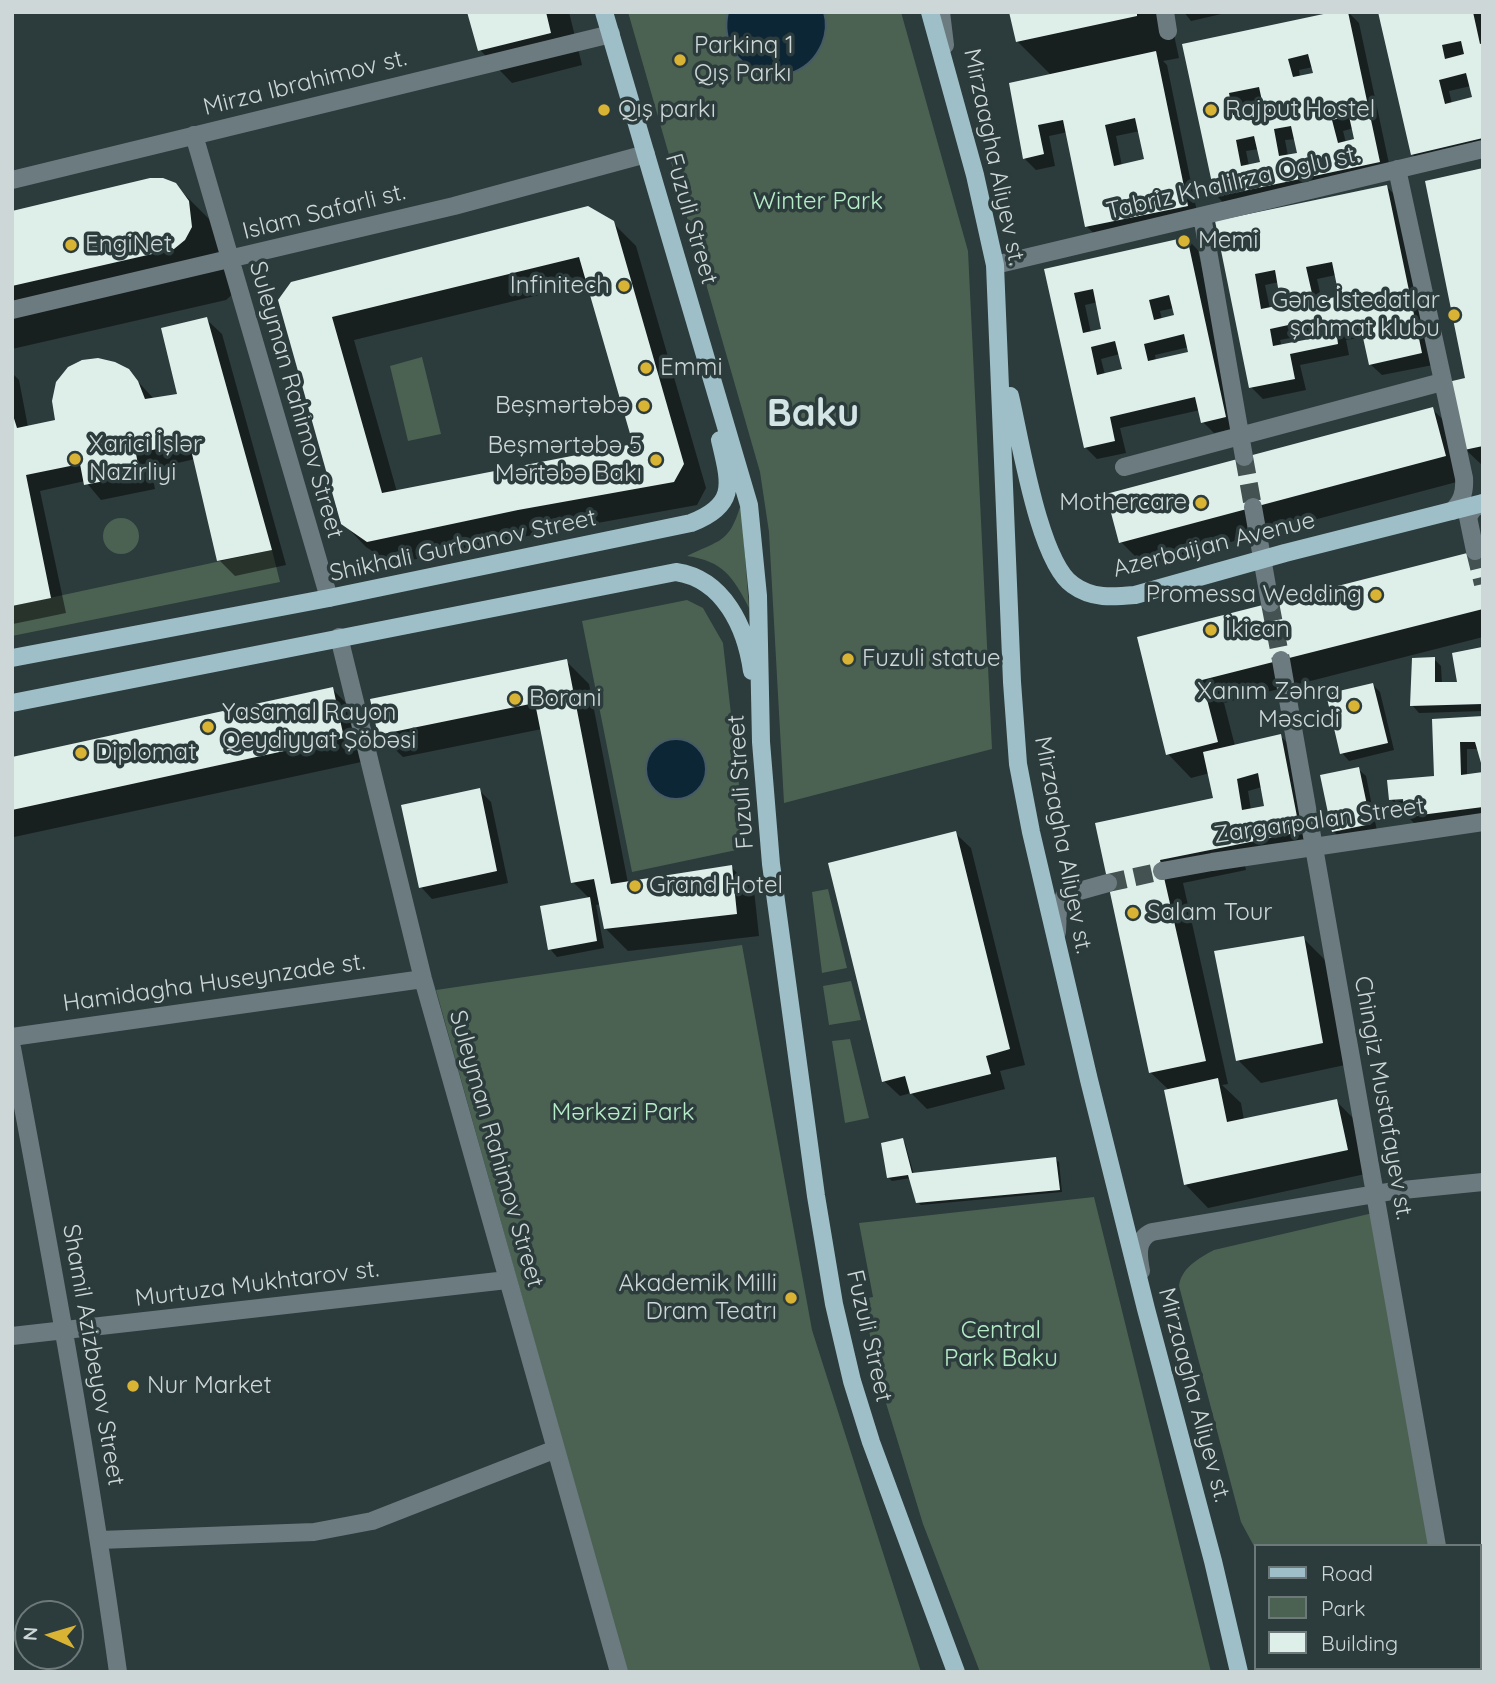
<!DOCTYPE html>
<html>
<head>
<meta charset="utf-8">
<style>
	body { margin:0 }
	#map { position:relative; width:1495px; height:1684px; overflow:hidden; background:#2c3b3b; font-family:Quicksand,sans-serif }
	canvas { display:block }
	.frame { position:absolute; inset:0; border:14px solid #ced7d7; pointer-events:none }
	.legend { position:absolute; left:1254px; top:1544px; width:228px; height:126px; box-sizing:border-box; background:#2c3b3b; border:2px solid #6d7979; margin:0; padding:9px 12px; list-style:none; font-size:21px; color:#ced7d7 }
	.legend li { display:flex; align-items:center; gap:14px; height:35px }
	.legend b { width:35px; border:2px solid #6d7979 }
	.north { position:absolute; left:14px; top:1600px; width:70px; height:70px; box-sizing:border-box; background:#2c3b3b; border:2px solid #6d7979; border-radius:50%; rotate:274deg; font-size:19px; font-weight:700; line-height:28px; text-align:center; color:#ced7d7 }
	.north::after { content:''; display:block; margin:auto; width:24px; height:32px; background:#d9b334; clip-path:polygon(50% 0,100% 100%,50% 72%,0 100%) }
</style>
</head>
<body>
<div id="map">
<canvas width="1495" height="1684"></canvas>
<div class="frame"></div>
<ul class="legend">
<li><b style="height:9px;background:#9ebfc8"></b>Road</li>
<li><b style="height:19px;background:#4b6252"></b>Park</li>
<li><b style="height:19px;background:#deefea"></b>Building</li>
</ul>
<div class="north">N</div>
</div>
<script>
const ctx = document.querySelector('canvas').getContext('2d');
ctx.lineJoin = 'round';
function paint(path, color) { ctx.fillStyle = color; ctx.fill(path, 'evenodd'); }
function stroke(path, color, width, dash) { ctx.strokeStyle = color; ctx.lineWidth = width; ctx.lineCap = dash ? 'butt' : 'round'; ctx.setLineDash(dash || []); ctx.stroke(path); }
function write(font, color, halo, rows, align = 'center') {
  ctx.font = font + ' Quicksand,sans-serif'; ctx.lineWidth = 7; ctx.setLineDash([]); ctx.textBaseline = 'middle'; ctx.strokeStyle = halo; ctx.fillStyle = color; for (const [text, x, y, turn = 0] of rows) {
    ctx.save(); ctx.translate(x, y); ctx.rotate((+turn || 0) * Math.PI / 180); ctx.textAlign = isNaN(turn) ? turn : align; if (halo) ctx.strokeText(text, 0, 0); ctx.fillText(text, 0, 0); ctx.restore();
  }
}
const green = new Path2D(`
	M 628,12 L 901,12 L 968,251 L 992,749 L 784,803 L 769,532 L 760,472 Z
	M 422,357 L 441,434 L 408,441 L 390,366 Z
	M 741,504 L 749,608 C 733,577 723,561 687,556 C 722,539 729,543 741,504 Z
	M103 536a18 18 0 1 1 36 0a18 18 0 1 1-36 0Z
	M 272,550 L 280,582 L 12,636 L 12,606 Z
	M 687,600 L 703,608 L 723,643 L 746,848 L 632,872 L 582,621 Z
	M 828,889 L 847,968 L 822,973 L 812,892 Z
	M 742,945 L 812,1330 L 921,1672 L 627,1672 L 436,990 Z
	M 851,981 L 861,1020 L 829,1025 L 823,986 Z
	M 850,1039 L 869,1118 L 845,1123 L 832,1041 Z
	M 1094,1197 L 1211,1672 L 980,1672 L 923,1524 L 882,1390 L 862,1299 L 873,1297 L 859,1223 Z
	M 1373,1213 L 1430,1546 L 1255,1546 L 1255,1548 L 1241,1522 L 1179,1286 C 1181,1268 1199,1258 1214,1250 Z
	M 1479,1653 L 1483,1653 L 1483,1672 L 1332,1672 L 1332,1668 L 1479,1668 Z`);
const water = new Path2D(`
	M 728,12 L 824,12 C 827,22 826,34 822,44 C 797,101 714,73 728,12 Z
	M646 769a30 30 0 1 1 60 0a30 30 0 1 1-60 0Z`);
const shadow = new Path2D(`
	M 469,12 L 569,12 L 582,65 L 512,83 L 480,50 Z
	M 1011,12 L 1169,12 L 1179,58 L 1163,61 L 1167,65 L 1198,217 L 1099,238 L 1087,227 L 1068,132 L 1049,136 L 1055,166 L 1036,170 L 1024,158 L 1051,75 L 1017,41 ZM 1140,131 L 1146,160 L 1122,166 L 1116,136 Z
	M 1184,12 L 1230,12 L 1191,21 Z
	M 1341,12 L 1348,12 L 1359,23 L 1391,173 L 1228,208 L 1217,196 L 1184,46 ZM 1313,67 L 1315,74 L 1300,77 L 1299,70 ZM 1263,99 L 1266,111 L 1242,116 L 1239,104 ZM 1354,128 L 1356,140 L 1346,143 L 1343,131 ZM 1296,139 L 1299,154 L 1288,156 L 1285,140 ZM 1259,149 L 1262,163 L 1249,166 L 1246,151 Z
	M 1379,12 L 1483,12 L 1483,151 L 1424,165 L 1412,154 ZM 1471,86 L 1474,99 L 1452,104 L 1449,91 Z
	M 1483,170 L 1483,466 L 1466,450 L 1467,379 Z
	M 175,185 L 227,237 L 236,291 L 226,300 L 12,349 L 12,212 Z
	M 1387,187 L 1398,198 L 1433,365 L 1382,375 L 1370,364 L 1365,337 L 1346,340 L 1349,355 L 1300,365 L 1306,390 L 1263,399 L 1251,387 L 1217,222 ZM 1336,275 L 1342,298 L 1322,302 L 1317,279 ZM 1279,282 L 1283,307 L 1270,309 L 1265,285 ZM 1321,332 L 1322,338 L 1282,347 L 1280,340 Z
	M 613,223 L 636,246 L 706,488 L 697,505 L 542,533 L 392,564 L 366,547 L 343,523 L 280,300 ZM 588,283 L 635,446 L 397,492 L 354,340 Z
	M 1187,239 L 1198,250 L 1236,428 L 1214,433 L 1203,422 L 1200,410 L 1120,428 L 1126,453 L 1097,459 L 1086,448 L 1046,270 ZM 1098,302 L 1103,330 L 1091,333 L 1085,305 ZM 1174,308 L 1176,317 L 1162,320 L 1160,311 ZM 1189,347 L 1190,353 L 1156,361 L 1155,355 ZM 1120,354 L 1124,370 L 1105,375 L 1101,359 Z
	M 206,319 L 222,334 L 286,565 L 235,576 L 219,560 L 195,459 L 151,469 L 155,489 L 101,500 L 85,481 L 40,491 L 66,613 L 13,624 L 12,373 L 19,380 L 28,427 L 57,421 L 128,371 L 154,399 L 179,395 Z
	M 1432,409 L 1456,432 L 1468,479 L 1144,565 L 1121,542 Z
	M 1483,551 L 1483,637 L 1224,703 L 1235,746 L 1280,736 L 1292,747 L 1310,843 L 1243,857 L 1246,870 L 1183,883 L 1228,1084 L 1222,1085 L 1241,1103 L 1244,1120 L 1336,1101 L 1359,1124 L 1370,1173 L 1208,1208 L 1185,1184 L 1169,1090 L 1151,1073 L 1097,825 L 1216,803 L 1210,773 L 1191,778 L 1168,754 L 1139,638 ZM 1262,787 L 1266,808 L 1251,810 L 1248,791 Z
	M 1482,649 L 1483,711 L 1419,713 L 1412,705 L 1434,659 L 1441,666 L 1442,684 L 1459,684 Z
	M 566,661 L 589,684 L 628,883 L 731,867 L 754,890 L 759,936 L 628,951 L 605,928 L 600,904 L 596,905 L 604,948 L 557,957 L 550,949 L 590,899 L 573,882 L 542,729 L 403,757 L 379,734 Z
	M 1373,685 L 1380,692 L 1394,750 L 1349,761 L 1342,753 Z
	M 332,689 L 355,712 L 366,761 L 14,837 L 12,836 L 12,759 Z
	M 1483,718 L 1478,749 L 1467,749 L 1467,776 L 1483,774 L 1483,815 L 1415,824 L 1407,816 L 1406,806 L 1398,807 L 1391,799 L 1436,777 L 1434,721 ZM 1395,798 L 1412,800 L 1395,801 Z
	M 1358,769 L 1366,776 L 1377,831 L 1341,839 L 1333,831 Z
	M 479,790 L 491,802 L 508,883 L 432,899 L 421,887 Z
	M 955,833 L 971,848 L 1025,1065 L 1000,1071 L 1005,1089 L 927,1109 L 911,1093 L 900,1096 L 884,1081 Z
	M 1303,938 L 1326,961 L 1345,1065 L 1261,1083 L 1238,1060 Z
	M 902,1140 L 905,1143 L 914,1175 L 1055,1159 L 1059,1162 L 1062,1192 L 921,1205 L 917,1202 L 911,1178 L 892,1181 L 889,1178 Z`);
const building = new Path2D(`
	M 467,12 L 546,12 L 551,33 L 478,51 Z
	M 1009,12 L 1137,12 L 1137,16 L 1016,42 Z
	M 1333,12 L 1348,12 L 1380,162 L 1215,197 L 1182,44 ZM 1308,54 L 1313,73 L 1293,77 L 1288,59 ZM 1259,87 L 1264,110 L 1233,115 L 1229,93 ZM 1349,116 L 1354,139 L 1338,143 L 1332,120 ZM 1291,126 L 1297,153 L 1279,156 L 1274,129 ZM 1254,136 L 1260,162 L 1241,166 L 1236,140 Z
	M 1378,12 L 1473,12 L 1480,44 L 1483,43 L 1483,138 L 1411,155 ZM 1461,41 L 1464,54 L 1445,59 L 1442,45 ZM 1466,73 L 1472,97 L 1445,104 L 1439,80 Z
	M 1156,51 L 1188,206 L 1085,227 L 1063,120 L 1038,125 L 1044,154 L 1023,159 L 1009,83 ZM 1135,118 L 1144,159 L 1114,166 L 1105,125 Z
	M 1483,168 L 1483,446 L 1464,450 L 1448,382 L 1465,378 L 1425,181 Z
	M 150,178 L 163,178 L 176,183 L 189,201 L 192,227 L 185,240 L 174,249 L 12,286 L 12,211 Z
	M 1387,185 L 1422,353 L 1369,365 L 1360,324 L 1336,329 L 1338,344 L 1290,354 L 1295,379 L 1249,388 L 1215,221 ZM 1332,262 L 1339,296 L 1314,302 L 1306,267 ZM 1275,270 L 1281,305 L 1261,309 L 1255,274 ZM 1316,319 L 1320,337 L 1273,346 L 1270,329 Z
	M 588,206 L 614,221 L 684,464 L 674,482 L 518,510 L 367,542 L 341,524 L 278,300 L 291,282 ZM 579,257 L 633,444 L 382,493 L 332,317 Z
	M 1187,237 L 1226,417 L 1201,423 L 1195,397 L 1110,417 L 1115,441 L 1084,448 L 1044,269 ZM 1093,289 L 1101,329 L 1083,333 L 1074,293 ZM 1169,295 L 1174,315 L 1154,320 L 1149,300 ZM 1184,334 L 1188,352 L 1148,361 L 1144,344 ZM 1115,341 L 1122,369 L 1097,375 L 1091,347 Z
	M 207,317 L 272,550 L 217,561 L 189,441 L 136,454 L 140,474 L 84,485 L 80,464 L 26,475 L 51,598 L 12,606 L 12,412 L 17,428 L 55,420 L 52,401 L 56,382 L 68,367 L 82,360 L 98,358 L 115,362 L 129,369 L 138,381 L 145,399 L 177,394 L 161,328 Z
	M 1433,407 L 1446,456 L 1119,543 L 1106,494 Z
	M 1483,549 L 1483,609 L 1202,680 L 1218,742 L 1166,755 L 1137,637 Z
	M 1482,647 L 1483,704 L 1410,706 L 1412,658 L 1435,657 L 1435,682 L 1457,682 L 1452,653 Z
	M 567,659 L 611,884 L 732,865 L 737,914 L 604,929 L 594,879 L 571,883 L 535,703 L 378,735 L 370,699 Z
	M 1373,683 L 1388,743 L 1340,754 L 1326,694 Z
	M 333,687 L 344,738 L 12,810 L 12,757 Z
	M 1483,716 L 1483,763 L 1481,763 L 1475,742 L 1460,742 L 1461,775 L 1483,772 L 1483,807 L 1405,817 L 1403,799 L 1389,800 L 1387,780 L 1434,776 L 1432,719 Z
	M 1281,734 L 1300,832 L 1160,860 L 1206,1061 L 1149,1073 L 1095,823 L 1213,798 L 1203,752 ZM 1258,773 L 1264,806 L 1242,810 L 1237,779 Z
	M 1359,767 L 1371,824 L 1332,832 L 1320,775 Z
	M 480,788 L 497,871 L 419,888 L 401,805 Z
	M 956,831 L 1010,1049 L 986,1056 L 991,1074 L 910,1094 L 905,1076 L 882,1082 L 828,863 Z
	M 590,897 L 597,941 L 548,950 L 540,906 Z
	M 1304,936 L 1323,1043 L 1236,1061 L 1214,951 Z
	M 1218,1078 L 1227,1122 L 1337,1099 L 1348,1150 L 1184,1185 L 1164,1090 Z
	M 903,1138 L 912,1173 L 1056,1157 L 1060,1190 L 916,1203 L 908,1175 L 887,1178 L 881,1143 Z`);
const minorTunnel = new Path2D(`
	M 1244,457 L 1253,507
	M 1475,551 L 1483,584
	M 1270,603 L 1281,660
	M 1108,883 L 1162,871`);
const minor = new Path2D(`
	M 941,12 L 945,45
	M 1165,12 L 1168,31
	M 194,135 L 329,598
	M 1397,169 L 1464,478 C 1465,492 1462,502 1452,511
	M 12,180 L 611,34
	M 1202,216 L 1244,457
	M 995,265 L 1483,149
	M 12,310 L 454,206 L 646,154
	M 1124,467 L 1442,382
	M 1253,507 L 1270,603
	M 1475,551 L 1468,517 L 1473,509 L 1483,503
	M 339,637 L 423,979 L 619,1672
	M 1281,660 L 1437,1546
	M 1162,871 L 1212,862 L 1483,822
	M 1057,932 L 1058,909 L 1065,895 L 1108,883
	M 12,1037 L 423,979
	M 12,1048 C 51,1256 89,1463 118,1672
	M 1141,1271 C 1138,1255 1136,1239 1152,1232 L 1393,1191 L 1483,1182
	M 12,1336 L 507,1280
	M 100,1540 L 314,1532 L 372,1521 L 556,1449
	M 1479,1632 L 1483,1632`);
const major = new Path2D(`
	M 604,12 L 749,505 L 758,596 L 761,742 L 771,864 L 816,1196 L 834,1304 L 852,1381 L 871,1442 L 956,1672
	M 930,12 L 975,175 L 995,265 L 1012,682 L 1018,764 L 1031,832 L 1089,1080 L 1146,1309 L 1213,1561 L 1239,1672
	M 1010,396 C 1020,438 1039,562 1073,585 C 1092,599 1113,597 1135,595 L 1285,553 L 1483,503
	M 12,658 L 329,598 L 691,523 C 738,505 730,483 720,440
	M 12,703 L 676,572 C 724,579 746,628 752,671`);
const markers = [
	[680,60,7,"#d9b334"],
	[604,110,7,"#d9b334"],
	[1211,110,7,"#d9b334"],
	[1184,241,7,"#d9b334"],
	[71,245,7,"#d9b334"],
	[624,286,7,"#d9b334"],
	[1454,315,7,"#d9b334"],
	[646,368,7,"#d9b334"],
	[644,406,7,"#d9b334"],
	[75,459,7,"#d9b334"],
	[656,460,7,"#d9b334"],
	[1201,503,7,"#d9b334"],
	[1376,595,7,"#d9b334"],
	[1211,630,7,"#d9b334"],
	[848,659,7,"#d9b334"],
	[515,699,7,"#d9b334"],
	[1354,706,7,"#d9b334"],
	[208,727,7,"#d9b334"],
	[81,753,7,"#d9b334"],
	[635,886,7,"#d9b334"],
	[1133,913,7,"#d9b334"],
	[791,1298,7,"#d9b334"],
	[133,1386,7,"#d9b334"]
];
const poiNames = [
	["Parkinq 1",694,46],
	["Qış Parkı",694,74],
	["Qış parkı",618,110],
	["Rajput Hostel",1225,110],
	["Memi",1198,241],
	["EngiNet",85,245],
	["Infinitech",610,286,"right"],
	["Gənc İstedatlar",1440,301,"right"],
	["şahmat klubu",1440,329,"right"],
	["Emmi",660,368],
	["Beşmərtəbə",630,406,"right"],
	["Xarici İşlər",89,445],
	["Nazirliyi",89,473],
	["Beşmərtəbə 5",642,446,"right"],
	["Mərtəbə Bakı",642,474,"right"],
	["Mothercare",1187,503,"right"],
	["Promessa Wedding",1362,595,"right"],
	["İkican",1225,630],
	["Fuzuli statue",862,659],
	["Xanım Zəhra",1340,692,"right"],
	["Məscidi",1340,720,"right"],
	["Borani",529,699],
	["Yasamal Rayon",222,713],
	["Qeydiyyat Şöbəsi",222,741],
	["Diplomat",95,753],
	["Grand Hotel",649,886],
	["Salam Tour",1147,913],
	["Akademik Milli",777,1284,"right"],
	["Dram Teatrı",777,1312,"right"],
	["Nur Market",147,1386]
];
const streetNames = [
	["Mirza Ibrahimov st.",305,83,-14],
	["Mirzaagha Aliyev st.",994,157,78],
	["Tabriz Khalilrza Oglu st.",1233,183,-13],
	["Islam Safarli st.",324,212,-14],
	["Fuzuli Street",691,219,74],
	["Suleyman Rahimov Street",296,400,74],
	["Azerbaijan Avenue",1214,545,-14],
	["Shikhali Gurbanov Street",463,546,-12],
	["Fuzuli Street",741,782,-94],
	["Zargarpalan Street",1319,821,-8],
	["Mirzaagha Aliyev st.",1063,845,79],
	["Hamidagha Huseynzade st.",214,983,-8],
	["Chingiz Mustafayev st.",1383,1098,80],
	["Suleyman Rahimov Street",496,1149,74],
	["Murtuza Mukhtarov st.",257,1284,-7],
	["Fuzuli Street",869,1336,77],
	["Shamil Azizbeyov Street",93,1355,80],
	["Mirzaagha Aliyev st.",1194,1395,75]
];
const parkNames = [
	["Winter Park",818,202],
	["Mərkəzi Park",623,1113],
	["Central",1001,1331],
	["Park Baku",1001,1359]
];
const townNames = [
	["Baku",813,415]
];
paint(green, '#4b6252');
paint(water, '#0c2636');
stroke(water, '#465b66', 2);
paint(shadow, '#0007');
paint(building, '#deefea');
stroke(minorTunnel, '#445252', 18, [18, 9]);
stroke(minor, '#6c7b80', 18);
stroke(major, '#9ebfc8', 18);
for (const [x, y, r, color] of markers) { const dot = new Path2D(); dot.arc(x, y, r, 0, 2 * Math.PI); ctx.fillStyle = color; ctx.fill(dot); stroke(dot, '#2c3b3b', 2.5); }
write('24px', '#ced7d7', '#2c3b3b', poiNames, 'left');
write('24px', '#ced7d7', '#2c3b3b', streetNames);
write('24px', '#b7ecc8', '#2c3b3b', parkNames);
write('bold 38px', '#d4e5e5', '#2c3b3b', townNames);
</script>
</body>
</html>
